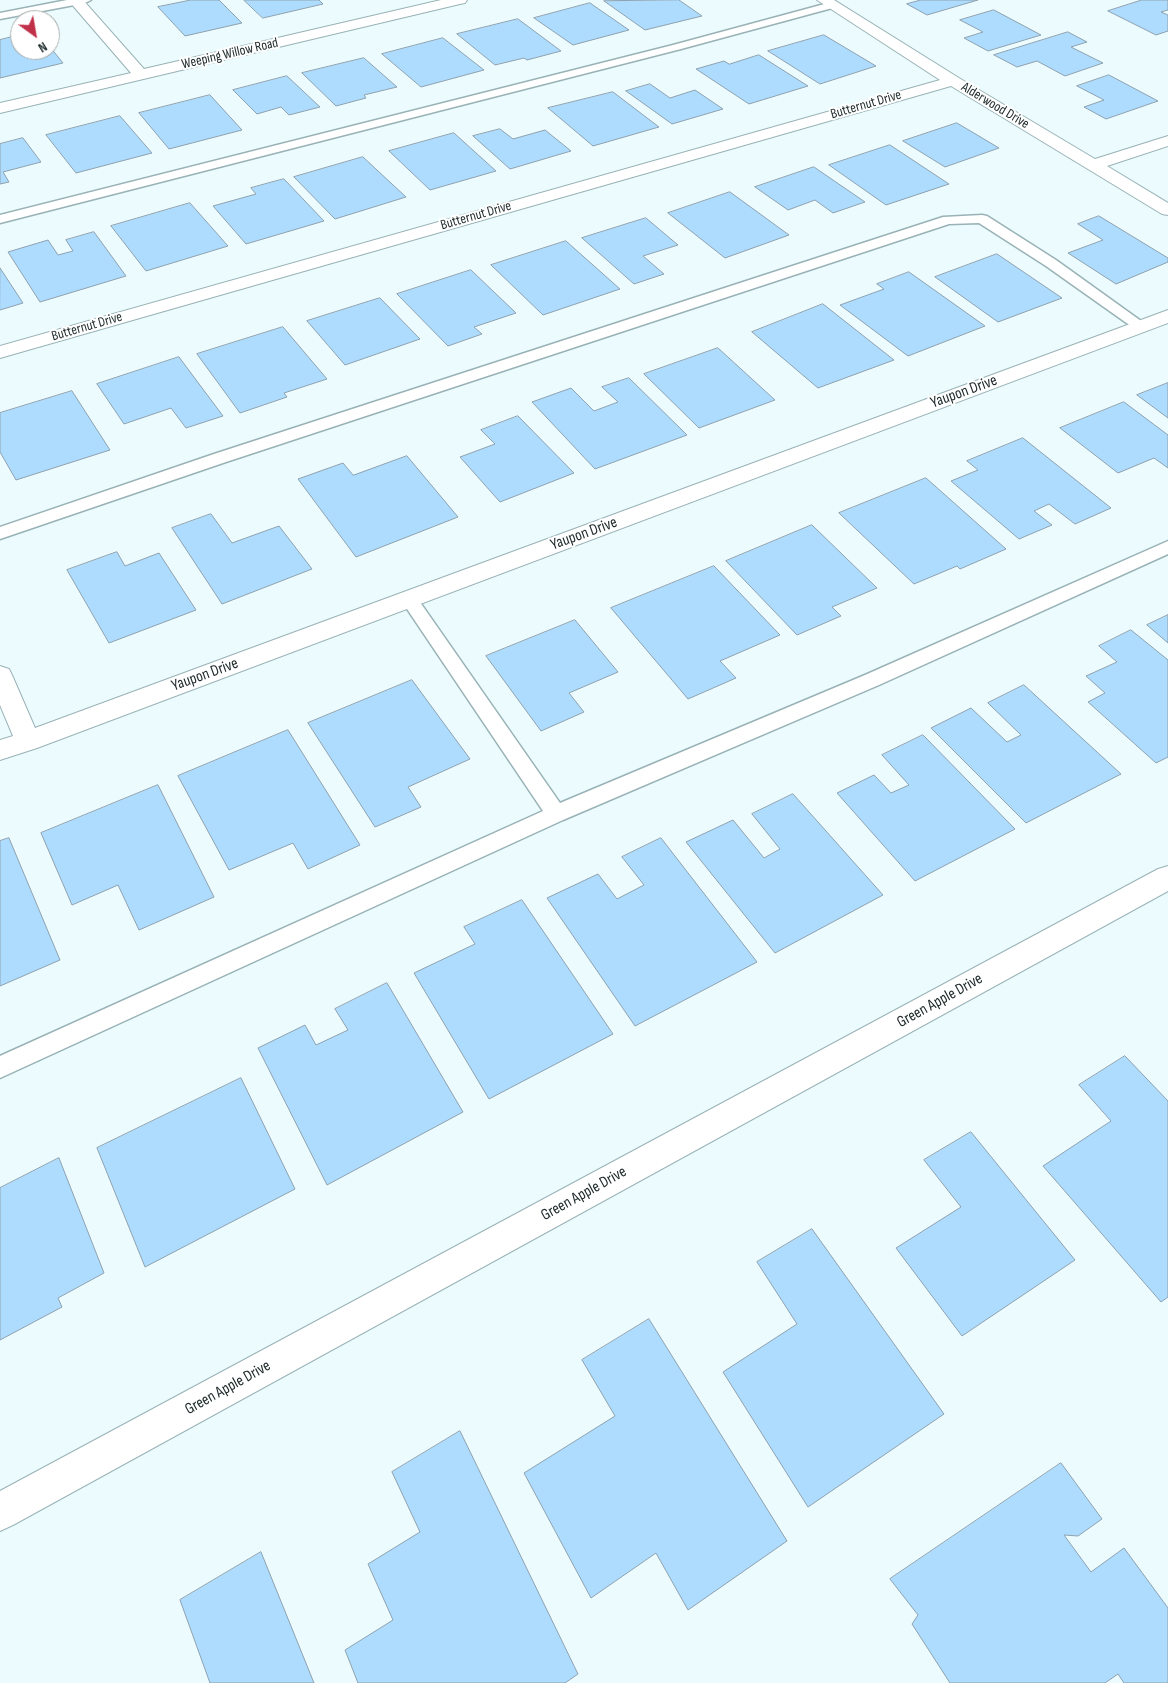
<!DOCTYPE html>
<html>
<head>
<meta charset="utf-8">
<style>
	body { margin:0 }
	#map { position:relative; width:1168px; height:1683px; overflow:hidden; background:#ecfcfe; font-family:"Sofia Sans Condensed",sans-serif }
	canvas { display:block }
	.north { position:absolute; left:10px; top:10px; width:50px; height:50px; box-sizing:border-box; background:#fff; border:1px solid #a6abab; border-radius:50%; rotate:148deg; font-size:14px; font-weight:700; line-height:20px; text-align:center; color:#212c2d }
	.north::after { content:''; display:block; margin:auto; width:18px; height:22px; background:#c13049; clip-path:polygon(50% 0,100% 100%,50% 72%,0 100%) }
</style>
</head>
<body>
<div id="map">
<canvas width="1168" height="1683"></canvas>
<div class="north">N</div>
</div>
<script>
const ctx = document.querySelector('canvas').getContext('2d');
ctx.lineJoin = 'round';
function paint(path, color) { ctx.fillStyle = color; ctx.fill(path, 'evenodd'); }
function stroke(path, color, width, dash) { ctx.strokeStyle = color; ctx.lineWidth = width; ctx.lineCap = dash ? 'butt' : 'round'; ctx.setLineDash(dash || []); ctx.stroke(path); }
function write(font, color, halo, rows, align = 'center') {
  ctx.font = font + ' "Sofia Sans Condensed",sans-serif'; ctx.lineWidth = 4; ctx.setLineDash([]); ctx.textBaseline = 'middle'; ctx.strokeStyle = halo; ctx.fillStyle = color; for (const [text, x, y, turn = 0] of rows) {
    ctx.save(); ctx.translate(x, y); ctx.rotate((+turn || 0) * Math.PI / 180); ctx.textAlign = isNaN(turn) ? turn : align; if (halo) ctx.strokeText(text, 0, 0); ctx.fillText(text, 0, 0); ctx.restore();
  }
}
const building = new Path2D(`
	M 191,0 L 219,0 L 242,23 L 185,36 L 158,7 Z
	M 244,0 L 319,0 L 323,4 L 263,18 Z
	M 679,0 L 702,16 L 645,30 L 604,1 Z
	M 921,0 L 978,0 L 927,15 L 907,4 Z
	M 1142,0 L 1168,0 L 1168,10 L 1161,12 L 1168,15 L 1168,31 L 1156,35 L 1108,11 Z
	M 590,3 L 629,30 L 573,45 L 534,18 Z
	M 994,10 L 1041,35 L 988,51 L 964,38 L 983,32 L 960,20 Z
	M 518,19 L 561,51 L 527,60 L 524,58 L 495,65 L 457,34 Z
	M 1068,32 L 1087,42 L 1071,47 L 1103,63 L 1065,76 L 1037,61 L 1017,67 L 994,55 Z
	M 824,35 L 876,66 L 820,84 L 768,51 Z
	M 16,36 L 20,41 L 20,50 L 50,50 L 50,47 L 63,63 L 0,78 L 0,40 Z
	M 443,38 L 484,70 L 421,87 L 382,54 Z
	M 759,55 L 808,86 L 749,104 L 696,69 L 724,61 L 729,64 Z
	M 364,58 L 397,87 L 364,95 L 366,98 L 336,106 L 302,73 Z
	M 1109,75 L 1158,101 L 1106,119 L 1084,107 L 1104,100 L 1077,86 Z
	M 287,76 L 320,107 L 289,115 L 281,107 L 257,114 L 233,90 Z
	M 650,84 L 670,98 L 695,90 L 723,109 L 672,124 L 626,91 Z
	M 613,92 L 659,127 L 593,146 L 548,108 Z
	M 210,95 L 242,130 L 169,149 L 139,113 Z
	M 120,116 L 152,153 L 76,173 L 46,135 Z
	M 957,123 L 999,148 L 945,167 L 903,141 Z
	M 500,129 L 513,139 L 545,130 L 571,151 L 510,169 L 473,136 Z
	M 454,133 L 496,171 L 430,190 L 389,151 Z
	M 23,138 L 41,162 L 3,172 L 9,182 L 0,184 L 0,144 Z
	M 890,145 L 949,184 L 886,205 L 829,165 Z
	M 363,157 L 406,197 L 335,219 L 294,177 Z
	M 814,167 L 865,202 L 833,213 L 815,200 L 788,210 L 755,187 Z
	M 284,179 L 324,221 L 246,244 L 213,206 L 256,194 L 251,188 Z
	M 730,192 L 789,235 L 725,258 L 668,213 Z
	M 190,203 L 228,246 L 146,271 L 111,226 Z
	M 1099,216 L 1168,258 L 1168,262 L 1116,284 L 1068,253 L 1103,240 L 1078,224 Z
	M 646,218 L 678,245 L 643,256 L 664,274 L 634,284 L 582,238 Z
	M 94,232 L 126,276 L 40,302 L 8,252 L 48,240 L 58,255 L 73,251 L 66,240 Z
	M 566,241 L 620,289 L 543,315 L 491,265 Z
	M 997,254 L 1062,298 L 998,322 L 935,277 Z
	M 0,268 L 23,303 L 0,310 Z
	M 471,270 L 516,313 L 474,327 L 482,334 L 448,346 L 397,294 Z
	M 909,272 L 985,326 L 908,356 L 840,305 L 884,289 L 877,284 Z
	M 380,298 L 420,339 L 345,365 L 307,321 Z
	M 823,304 L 894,360 L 818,388 L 752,332 Z
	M 283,327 L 327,379 L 284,393 L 287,397 L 240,413 L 197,354 Z
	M 718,348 L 775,400 L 699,428 L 644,374 Z
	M 179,357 L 223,416 L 186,428 L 171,408 L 124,424 L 97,384 Z
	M 629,378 L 687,435 L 595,469 L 532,402 L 571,388 L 594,411 L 618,402 L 602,387 Z
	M 1168,383 L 1168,418 L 1137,395 Z
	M 72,391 L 110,450 L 16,480 L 0,452 L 0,413 Z
	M 1124,402 L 1168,435 L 1168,468 L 1154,458 L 1118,473 L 1060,428 Z
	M 518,416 L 574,473 L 500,502 L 460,457 L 495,444 L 481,430 Z
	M 1023,438 L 1111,508 L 1075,524 L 1049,504 L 1034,511 L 1052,525 L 1019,539 L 951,481 L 978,470 L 967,461 Z
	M 407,456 L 458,517 L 356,557 L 298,479 L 343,463 L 353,475 Z
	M 926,478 L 1006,549 L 960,569 L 957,566 L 914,584 L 839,513 Z
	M 211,514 L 232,543 L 279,526 L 312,569 L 222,604 L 172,528 Z
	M 812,525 L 877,588 L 832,607 L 841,616 L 797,635 L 726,561 Z
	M 117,552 L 125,566 L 159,553 L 196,610 L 109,643 L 67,570 Z
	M 714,566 L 780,635 L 720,661 L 736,678 L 688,699 L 611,608 Z
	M 1168,615 L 1168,643 L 1147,625 Z
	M 575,620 L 618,672 L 569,693 L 584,712 L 541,731 L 486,656 Z
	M 1131,630 L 1168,660 L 1168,757 L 1156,763 L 1088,702 L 1105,693 L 1086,676 L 1117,662 L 1099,646 Z
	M 412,680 L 470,759 L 408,787 L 421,807 L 375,827 L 308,723 Z
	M 1024,685 L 1121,774 L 1026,823 L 931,728 L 971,708 L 1007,742 L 1021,735 L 988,703 Z
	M 288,730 L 360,845 L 308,869 L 293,843 L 229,870 L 178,776 Z
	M 923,735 L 1015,829 L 915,881 L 837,793 L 874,775 L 891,793 L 909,785 L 882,755 Z
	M 158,785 L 214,897 L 139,930 L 118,885 L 72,905 L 41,833 Z
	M 793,794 L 883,895 L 775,953 L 686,842 L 733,820 L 764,858 L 780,849 L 752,814 Z
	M 9,838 L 60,960 L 0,986 L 0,841 Z
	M 661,838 L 757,962 L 635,1026 L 547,898 L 598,874 L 617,899 L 644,885 L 622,857 Z
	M 522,900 L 613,1034 L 489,1099 L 414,973 L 475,944 L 464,927 Z
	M 387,983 L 463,1112 L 327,1185 L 258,1048 L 305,1025 L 316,1045 L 348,1030 L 335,1009 Z
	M 1125,1056 L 1168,1101 L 1168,1297 L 1161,1302 L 1043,1166 L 1111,1121 L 1079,1085 Z
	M 241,1078 L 295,1189 L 145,1267 L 97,1148 Z
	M 971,1132 L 1075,1260 L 962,1336 L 896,1248 L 961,1207 L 924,1160 Z
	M 59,1158 L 104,1273 L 58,1298 L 62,1307 L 0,1340 L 0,1188 Z
	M 812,1229 L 944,1414 L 808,1507 L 723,1372 L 797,1324 L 757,1262 Z
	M 649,1319 L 787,1541 L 688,1610 L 656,1553 L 591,1598 L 524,1473 L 615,1416 L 582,1360 Z
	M 460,1431 L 578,1674 L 565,1683 L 358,1683 L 345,1650 L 393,1620 L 368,1564 L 420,1532 L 392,1472 Z
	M 1061,1463 L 1102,1519 L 1078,1536 L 1064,1535 L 1091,1572 L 1124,1548 L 1168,1608 L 1168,1683 L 1124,1683 L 1118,1674 L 1105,1683 L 950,1683 L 912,1624 L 918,1615 L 890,1579 Z
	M 261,1552 L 314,1683 L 210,1683 L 180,1600 Z`);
const lane = new Path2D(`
	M 67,0 L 91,0 L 85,3 L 0,19 L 0,13 Z
	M 832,2 L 838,5 L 836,7 L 681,49 L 0,223 L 0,215 L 673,45 Z
	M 982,215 L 987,216 L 1056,260 L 1148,326 L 1145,329 L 1135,329 L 1046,266 L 979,223 L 949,224 L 226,462 L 0,539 L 0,527 L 214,454 L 943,217 Z
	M 1168,541 L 1168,554 L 879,685 L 563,820 L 0,1078 L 0,1056 L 543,811 L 403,603 L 400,599 L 403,595 L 409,593 L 415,595 L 560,803 L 865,675 Z`);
const street = new Path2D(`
	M 68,0 L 83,0 L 144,69 L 441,0 L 467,0 L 465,3 L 460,4 L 0,113 L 0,103 L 131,73 Z
	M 817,0 L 834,0 L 959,78 L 1095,159 L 1168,136 L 1168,146 L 1107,166 L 1168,203 L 1168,215 L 1162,214 L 951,86 L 0,358 L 0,346 L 940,80 Z
	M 1168,310 L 1168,323 L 37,748 L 0,760 L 0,740 L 13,736 L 0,705 L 0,666 L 9,669 L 12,675 L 35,728 Z
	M 1168,866 L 1168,891 L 13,1525 L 0,1531 L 0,1491 L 1158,869 Z`);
const farStreetnames = [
	["Weeping Willow Road",230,54,-13],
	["Butternut Drive",866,105,-16],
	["Alderwood Drive",995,106,31],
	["Butternut Drive",476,216,-16],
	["Butternut Drive",87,327,-16]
];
const streetNames = [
	["Yaupon Drive",964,392,-20],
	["Yaupon Drive",584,534,-20],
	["Yaupon Drive",205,675,-20],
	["Green Apple Drive",940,1001,-29],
	["Green Apple Drive",584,1194,-29],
	["Green Apple Drive",228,1388,-29]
];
paint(building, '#addcfe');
stroke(building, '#8ea1af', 1);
stroke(lane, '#98b2b6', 3);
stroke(street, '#98b2b6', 2);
paint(lane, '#fff');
paint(street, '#fff');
write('14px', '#212c2d', '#fff', farStreetnames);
write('16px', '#212c2d', '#fff', streetNames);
</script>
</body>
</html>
